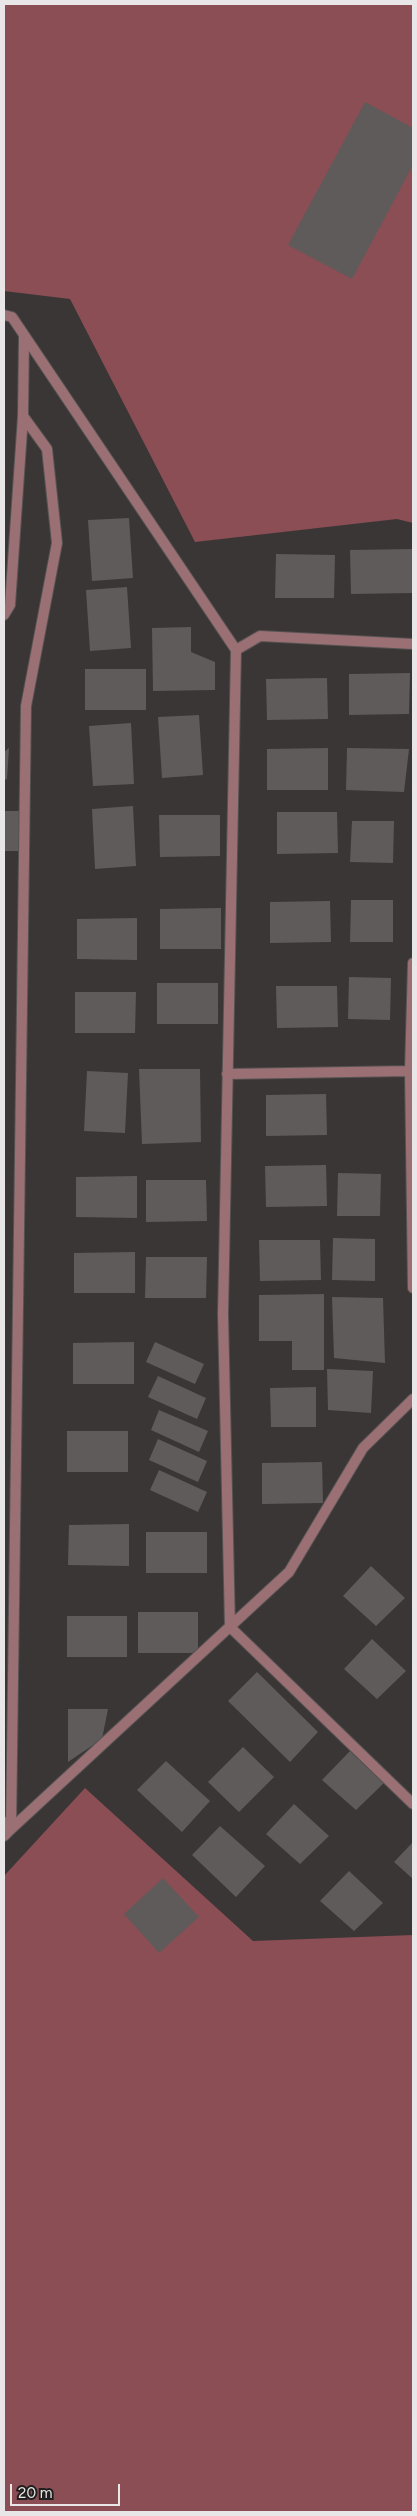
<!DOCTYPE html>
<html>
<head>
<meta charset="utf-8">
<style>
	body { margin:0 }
	#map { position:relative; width:417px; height:2516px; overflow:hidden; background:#3a3636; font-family:Figtree,sans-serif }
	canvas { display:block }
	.frame { position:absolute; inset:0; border:5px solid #e8e6e6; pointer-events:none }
	.scale { position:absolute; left:10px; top:2484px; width:110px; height:22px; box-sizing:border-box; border:2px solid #e8e6e6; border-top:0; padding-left:6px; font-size:15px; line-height:18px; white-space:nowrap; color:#e8e6e6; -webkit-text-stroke:4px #201e1e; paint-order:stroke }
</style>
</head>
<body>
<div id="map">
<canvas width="417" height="2516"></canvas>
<div class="frame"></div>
<div class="scale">20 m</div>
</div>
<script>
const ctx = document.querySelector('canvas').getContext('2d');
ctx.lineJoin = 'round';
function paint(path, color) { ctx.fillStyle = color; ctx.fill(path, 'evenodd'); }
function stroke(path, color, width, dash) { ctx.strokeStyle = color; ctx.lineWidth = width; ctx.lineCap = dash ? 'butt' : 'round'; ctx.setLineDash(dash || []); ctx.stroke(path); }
const green = new Path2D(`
	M 4,4 L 413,4 L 413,523 L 397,519 L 195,542 L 70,299 L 4,291 Z
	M 85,1788 L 253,1941 L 413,1935 L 413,2512 L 4,2512 L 4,1876 Z`);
const building = new Path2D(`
	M 365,102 L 413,128 L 413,165 L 352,279 L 288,245 Z
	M 129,518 L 133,578 L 92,581 L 88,520 Z
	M 413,549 L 413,593 L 351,594 L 350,550 Z
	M 276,554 L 335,555 L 334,598 L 275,598 Z
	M 127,587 L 131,648 L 90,651 L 86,590 Z
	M 191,627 L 191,652 L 215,662 L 215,690 L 153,691 L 152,628 Z
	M 85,669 L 146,669 L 146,710 L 85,710 Z
	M 410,673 L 409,714 L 349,715 L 349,674 Z
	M 327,678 L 328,719 L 267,720 L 266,679 Z
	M 199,715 L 203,775 L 162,778 L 158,717 Z
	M 131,723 L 134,784 L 93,786 L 89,726 Z
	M 9,748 L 7,779 L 4,780 L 4,752 Z
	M 328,748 L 328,790 L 267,790 L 267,749 Z
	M 347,748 L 409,749 L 404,792 L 346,790 Z
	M 133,806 L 136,866 L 95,869 L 92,809 Z
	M 4,811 L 23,811 L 23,851 L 4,851 Z
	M 277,812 L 337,812 L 338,853 L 277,854 Z
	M 159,815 L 220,815 L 220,856 L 160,857 Z
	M 352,821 L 394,821 L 393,863 L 350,862 Z
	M 351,900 L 393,900 L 393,942 L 350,942 Z
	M 330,901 L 331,942 L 270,943 L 270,902 Z
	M 221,908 L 221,949 L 160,949 L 160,909 Z
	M 137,918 L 137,960 L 77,959 L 77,919 Z
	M 349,977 L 391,978 L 390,1020 L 348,1019 Z
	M 157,983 L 218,983 L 218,1024 L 157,1024 Z
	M 276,986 L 337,986 L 338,1027 L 277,1028 Z
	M 75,992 L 136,992 L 135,1033 L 75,1033 Z
	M 139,1069 L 200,1069 L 201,1142 L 142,1144 Z
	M 87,1071 L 128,1073 L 125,1133 L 84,1131 Z
	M 326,1094 L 327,1135 L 266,1136 L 266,1095 Z
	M 326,1165 L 327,1206 L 266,1207 L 265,1166 Z
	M 338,1173 L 381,1174 L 380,1216 L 337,1216 Z
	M 137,1176 L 137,1218 L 76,1217 L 76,1177 Z
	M 146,1180 L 206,1180 L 207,1221 L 146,1222 Z
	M 333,1238 L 375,1239 L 375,1281 L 332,1280 Z
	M 259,1240 L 320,1240 L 321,1280 L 260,1281 Z
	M 135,1252 L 135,1293 L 74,1293 L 74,1253 Z
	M 146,1257 L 207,1257 L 206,1298 L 145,1298 Z
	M 324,1294 L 324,1370 L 292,1370 L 292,1341 L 259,1341 L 259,1295 Z
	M 332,1297 L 383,1298 L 385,1363 L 334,1358 Z
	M 134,1342 L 134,1384 L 73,1384 L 73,1343 Z
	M 155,1342 L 204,1364 L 195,1384 L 146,1362 Z
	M 327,1369 L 373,1371 L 371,1413 L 328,1410 Z
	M 158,1376 L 206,1398 L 197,1419 L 148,1397 Z
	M 316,1387 L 316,1427 L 271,1427 L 270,1388 Z
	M 159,1410 L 208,1431 L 199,1452 L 151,1430 Z
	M 67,1431 L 128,1431 L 128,1472 L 67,1472 Z
	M 158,1439 L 207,1461 L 198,1482 L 149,1460 Z
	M 322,1462 L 323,1503 L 262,1504 L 262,1463 Z
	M 159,1470 L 207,1492 L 198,1512 L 150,1490 Z
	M 129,1524 L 129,1566 L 68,1565 L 69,1525 Z
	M 146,1532 L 207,1532 L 207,1573 L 146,1573 Z
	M 371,1566 L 405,1598 L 376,1626 L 343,1596 Z
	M 138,1612 L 198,1612 L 198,1653 L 138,1653 Z
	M 67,1616 L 127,1616 L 127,1657 L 67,1657 Z
	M 372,1639 L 406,1671 L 377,1699 L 344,1669 Z
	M 257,1672 L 318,1732 L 290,1762 L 228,1701 Z
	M 68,1709 L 108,1709 L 102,1739 L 68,1762 Z
	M 243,1747 L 274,1777 L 239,1812 L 208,1782 Z
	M 350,1751 L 384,1783 L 356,1810 L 322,1780 Z
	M 166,1761 L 210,1801 L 182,1832 L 137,1790 Z
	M 294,1804 L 329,1836 L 300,1864 L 266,1834 Z
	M 220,1826 L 265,1866 L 236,1897 L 192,1855 Z
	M 413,1842 L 413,1879 L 394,1862 Z
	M 349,1871 L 383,1903 L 354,1931 L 320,1901 Z
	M 163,1878 L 199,1917 L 159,1953 L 124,1914 Z`);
const minor = new Path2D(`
	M 4,315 L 12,317 L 236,650 L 223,1314 L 230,1627 L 413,1804
	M 23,416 L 47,449 L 57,543 L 26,706 L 11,1829 L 289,1572 L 363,1448 L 413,1399
	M 4,615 L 10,605 L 23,416 L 24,337
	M 236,650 L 260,636 L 413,644
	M 413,963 L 410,1071 L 413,1288
	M 227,1074 L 410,1071
	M 4,1822 L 11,1829 L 4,1836`);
paint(green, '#8a4e54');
paint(building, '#5f5b5b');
stroke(minor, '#565252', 12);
stroke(minor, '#9a7074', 10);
</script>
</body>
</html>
